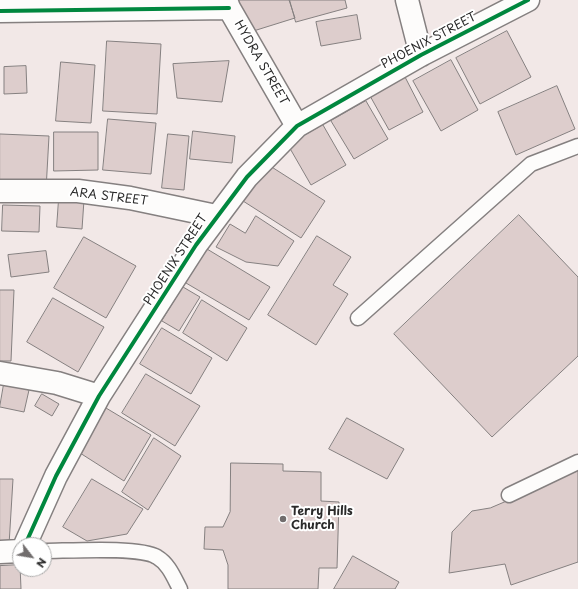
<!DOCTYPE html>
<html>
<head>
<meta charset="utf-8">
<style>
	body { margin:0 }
	#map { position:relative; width:578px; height:589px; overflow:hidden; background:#f2e8e7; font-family:"Playpen Sans",sans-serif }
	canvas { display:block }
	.north { position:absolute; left:12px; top:537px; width:40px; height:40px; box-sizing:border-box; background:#fff; border:1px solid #aaa; border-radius:50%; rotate:121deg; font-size:11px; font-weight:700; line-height:16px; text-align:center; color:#2b2b2b }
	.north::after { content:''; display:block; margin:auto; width:14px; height:18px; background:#716d6d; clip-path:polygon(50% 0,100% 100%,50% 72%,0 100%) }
</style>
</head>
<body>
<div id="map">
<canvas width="578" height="589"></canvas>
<div class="north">N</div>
</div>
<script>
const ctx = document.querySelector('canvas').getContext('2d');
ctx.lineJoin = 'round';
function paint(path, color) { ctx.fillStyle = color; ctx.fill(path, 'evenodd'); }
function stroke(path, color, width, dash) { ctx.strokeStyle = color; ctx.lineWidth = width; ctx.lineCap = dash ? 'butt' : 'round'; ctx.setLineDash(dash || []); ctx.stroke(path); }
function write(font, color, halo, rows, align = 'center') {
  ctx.font = font + ' "Playpen Sans",sans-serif'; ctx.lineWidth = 4; ctx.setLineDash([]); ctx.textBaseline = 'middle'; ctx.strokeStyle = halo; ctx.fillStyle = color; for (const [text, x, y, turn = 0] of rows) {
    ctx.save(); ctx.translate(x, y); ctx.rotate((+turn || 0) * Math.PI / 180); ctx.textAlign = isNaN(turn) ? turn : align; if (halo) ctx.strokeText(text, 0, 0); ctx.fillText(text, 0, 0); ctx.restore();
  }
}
const building = new Path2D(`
	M 237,0 L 289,0 L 295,18 L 247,33 Z
	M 290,0 L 345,0 L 347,8 L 296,22 Z
	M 357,15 L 361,39 L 321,46 L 316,22 Z
	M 507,31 L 531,77 L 480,104 L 456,58 Z
	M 107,41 L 161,44 L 157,114 L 103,111 Z
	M 451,60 L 478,110 L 441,131 L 413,81 Z
	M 229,61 L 222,102 L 177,98 L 173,64 Z
	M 61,62 L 95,65 L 91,123 L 56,121 Z
	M 26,66 L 27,93 L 4,94 L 4,67 Z
	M 404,75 L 423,112 L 389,130 L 369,94 Z
	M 557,86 L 575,129 L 516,155 L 498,112 Z
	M 366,101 L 388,139 L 354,159 L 331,121 Z
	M 108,119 L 156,123 L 151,174 L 103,170 Z
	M 323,125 L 346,165 L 311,185 L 288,145 Z
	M 193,131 L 235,136 L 232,163 L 190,159 Z
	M 54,132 L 98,132 L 98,170 L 54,171 Z
	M 0,134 L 49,136 L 46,190 L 0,188 Z
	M 168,134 L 189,136 L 184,190 L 162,188 Z
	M 267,164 L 325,201 L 301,238 L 243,201 Z
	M 59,199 L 84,200 L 82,229 L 57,227 Z
	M 3,205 L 40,206 L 39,232 L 2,231 Z
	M 519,215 L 578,277 L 578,356 L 492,437 L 394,334 Z
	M 256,216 L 294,241 L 278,266 L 246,262 L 216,247 L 230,224 L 245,233 Z
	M 317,236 L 351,257 L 333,285 L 348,294 L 316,345 L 268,315 Z
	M 84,237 L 136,266 L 106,318 L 54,288 Z
	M 207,249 L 270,287 L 249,320 L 186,283 Z
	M 46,251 L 49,272 L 11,277 L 8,255 Z
	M 183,287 L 200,297 L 179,331 L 162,321 Z
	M 0,290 L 14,290 L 11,361 L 0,361 Z
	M 53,298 L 104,327 L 78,372 L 27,342 Z
	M 202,300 L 247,328 L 227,361 L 183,333 Z
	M 162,328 L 212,358 L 191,394 L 140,364 Z
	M 146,374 L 200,406 L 175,446 L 122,413 Z
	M 4,384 L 29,390 L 24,412 L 0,407 Z
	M 42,394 L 59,404 L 52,416 L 35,406 Z
	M 106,408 L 151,435 L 124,481 L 80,453 Z
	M 347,418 L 404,449 L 387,479 L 329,449 Z
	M 154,438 L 181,456 L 148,510 L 122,492 Z
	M 231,463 L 283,464 L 283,471 L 321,472 L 321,501 L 339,502 L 337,568 L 319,568 L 318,589 L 228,589 L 228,565 L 223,550 L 204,549 L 205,527 L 223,527 L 230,512 Z
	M 578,471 L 578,562 L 511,585 L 505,564 L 449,573 L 452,532 L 472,511 L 490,508 Z
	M 0,479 L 13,479 L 9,545 L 0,545 Z
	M 92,479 L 143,509 L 127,534 L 87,541 L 63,527 Z
	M 353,556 L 399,582 L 395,589 L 334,589 Z
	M 20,565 L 21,589 L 0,589 L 0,566 Z`);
const service = new Path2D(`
	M 358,318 L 531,164 L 578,146
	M 509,495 L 578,462
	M 44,551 C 67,551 140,546 157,557 C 169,564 174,578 180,589`);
const minor = new Path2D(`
	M 226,0 L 229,8 L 297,126
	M 407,0 L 421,55
	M 0,11 L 229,8
	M 0,191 L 78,191 L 130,198 L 216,216
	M 0,373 L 57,383 L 99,396
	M 25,545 L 56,476 L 99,396 L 196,245 L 247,177 L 297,126 L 421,55 L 528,0
	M 0,552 L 20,551`);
const cycleway = new Path2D(`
	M 0,11 L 229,8
	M 25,545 L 56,476 L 99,396 L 196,245 L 247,177 L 297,126 L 421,55 L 528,0`);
const markers = [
	[283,519,4,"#716d6d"]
];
const streetNames = [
	["PHOENIX STREET",429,41,-28],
	["HYDRA STREET",261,63,60],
	["ARA STREET",109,197,7],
	["PHOENIX STREET",176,260,-57]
];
const poiNames = [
	["Terry Hills",291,512],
	["Church",291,526]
];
paint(building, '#ddcdcc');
stroke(building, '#858080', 1);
stroke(service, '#858080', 17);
stroke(minor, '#858080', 25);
stroke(service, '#fdfcfb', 14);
stroke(minor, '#fdfcfb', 22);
stroke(cycleway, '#00873e', 4);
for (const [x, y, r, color] of markers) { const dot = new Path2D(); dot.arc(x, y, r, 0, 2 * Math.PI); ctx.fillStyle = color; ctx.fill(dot); stroke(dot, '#fff', 1.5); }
write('12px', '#2b2b2b', '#fff', streetNames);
write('bold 12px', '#2b2b2b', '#fff', poiNames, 'left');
</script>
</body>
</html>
